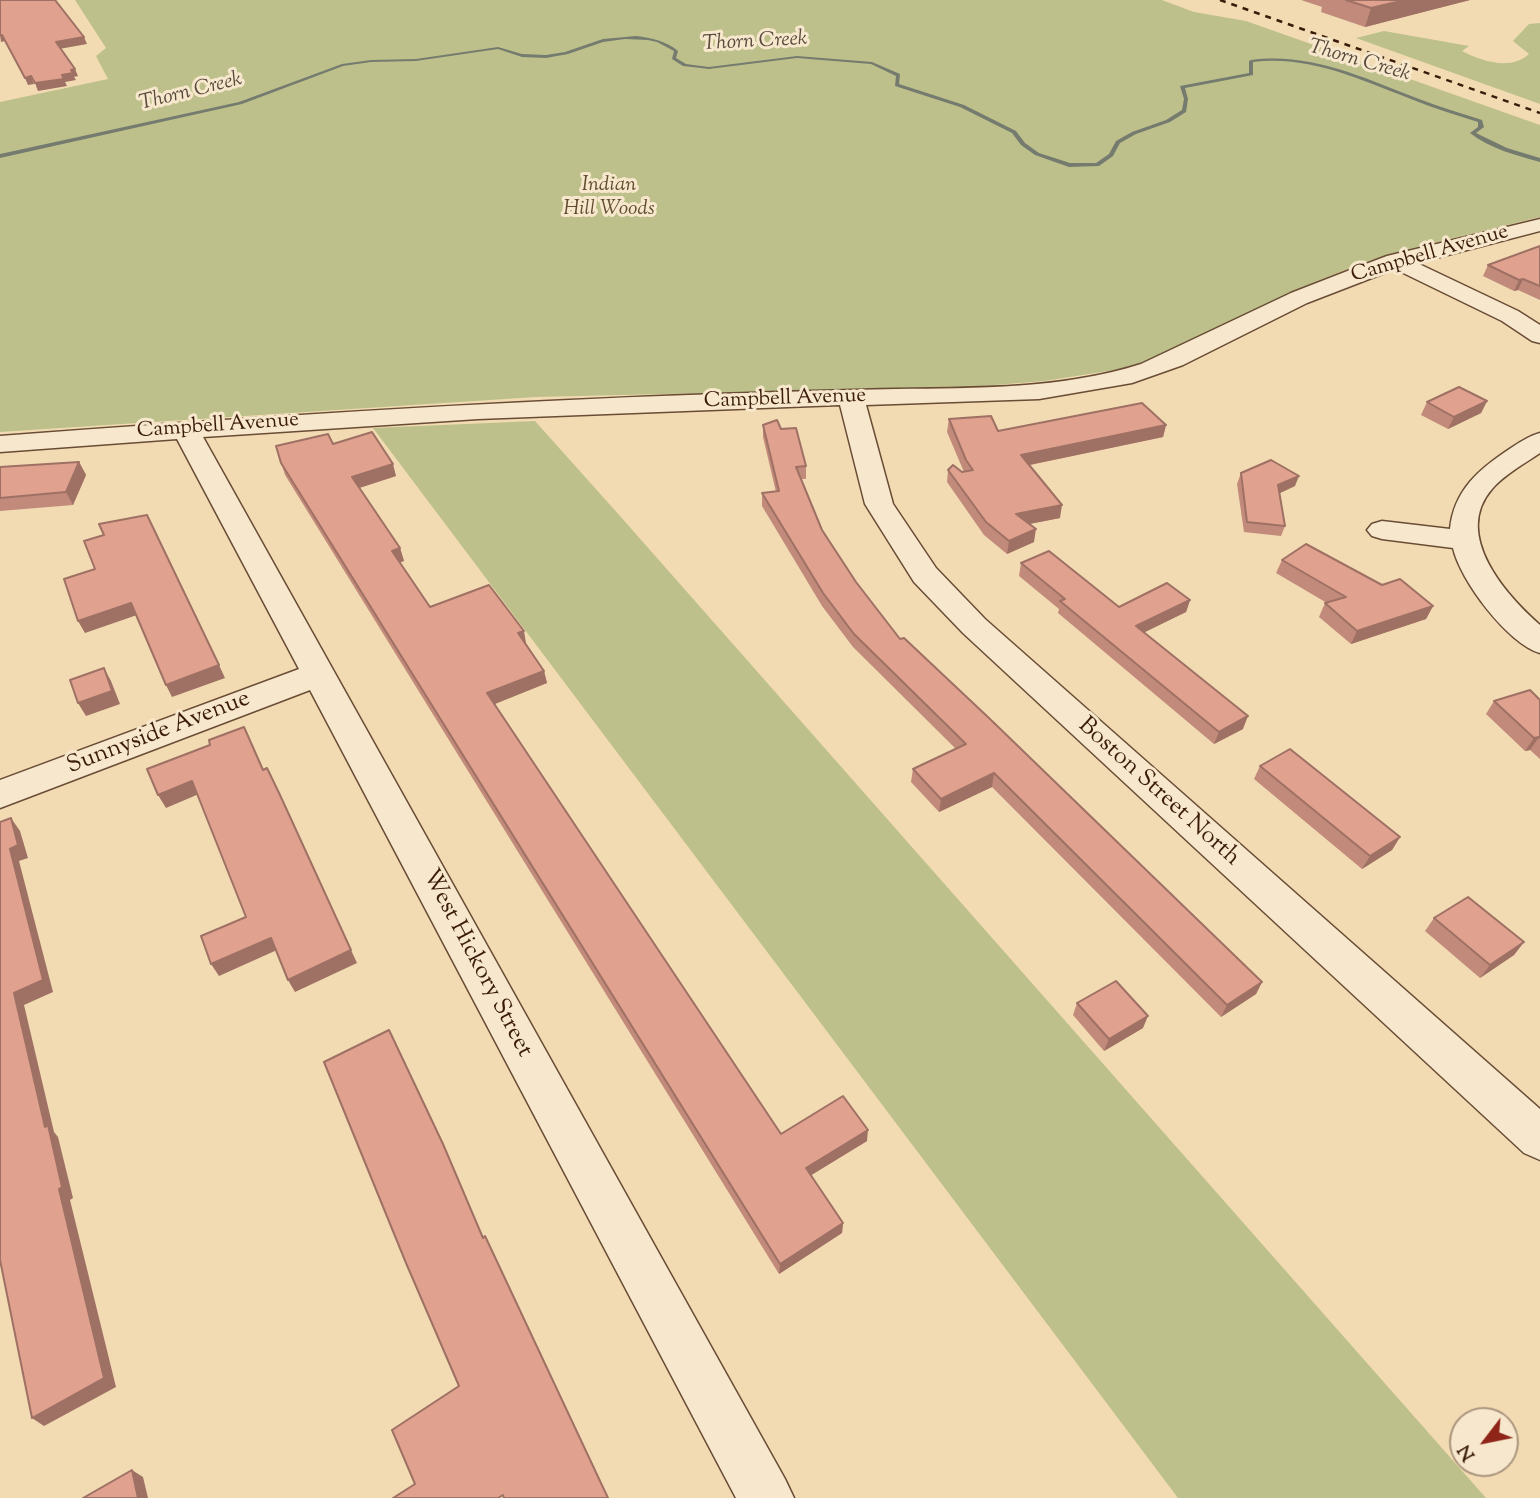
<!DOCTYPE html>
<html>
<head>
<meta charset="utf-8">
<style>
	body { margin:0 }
	#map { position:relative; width:1540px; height:1498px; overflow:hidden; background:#f2dbb2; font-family:"Sorts Mill Goudy",serif }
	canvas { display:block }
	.north { position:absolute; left:1449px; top:1407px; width:70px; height:70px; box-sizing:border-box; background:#f7e8cd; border:2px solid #ac967f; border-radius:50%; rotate:238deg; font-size:19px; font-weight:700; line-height:28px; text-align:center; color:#3b1c0b }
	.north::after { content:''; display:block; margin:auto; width:24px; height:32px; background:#8f2418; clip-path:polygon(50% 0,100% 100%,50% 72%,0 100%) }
</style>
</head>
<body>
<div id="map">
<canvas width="1540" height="1498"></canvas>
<div class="north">N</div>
</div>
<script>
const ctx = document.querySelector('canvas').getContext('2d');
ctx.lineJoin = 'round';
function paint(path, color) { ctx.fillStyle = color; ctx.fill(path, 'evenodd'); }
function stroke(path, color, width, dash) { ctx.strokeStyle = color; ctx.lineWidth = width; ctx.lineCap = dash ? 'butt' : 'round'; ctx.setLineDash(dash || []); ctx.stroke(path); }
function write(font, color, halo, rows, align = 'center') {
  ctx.font = font + ' "Sorts Mill Goudy",serif'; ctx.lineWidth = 6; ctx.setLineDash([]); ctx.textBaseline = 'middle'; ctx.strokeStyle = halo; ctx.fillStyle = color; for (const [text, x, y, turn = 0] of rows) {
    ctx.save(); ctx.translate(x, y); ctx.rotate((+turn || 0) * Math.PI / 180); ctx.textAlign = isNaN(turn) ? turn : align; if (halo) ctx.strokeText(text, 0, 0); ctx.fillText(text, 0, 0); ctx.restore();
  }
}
const green = new Path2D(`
	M 75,0 L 1162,0 L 1194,12 L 1246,21 L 1540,125 L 1540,217 L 1405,250 L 1362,263 L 1293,291 L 1160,355 L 1128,368 L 1044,381 L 970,387 L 536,397 L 0,432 L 0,102 L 108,79 L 96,56 L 106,48 Z
	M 1540,23 L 1540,104 L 1356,38 L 1384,31 L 1469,46 L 1462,51 C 1481,61 1511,71 1529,54 L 1513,41 L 1529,24 Z
	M 535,421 L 620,516 L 1486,1498 L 1178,1498 L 373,428 Z`);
const stream = new Path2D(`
	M 636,36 C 652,38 666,41 678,51 L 676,58 L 686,64 L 709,67 L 797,56 L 872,62 L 900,74 L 899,84 L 964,105 L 1016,131 L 1025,143 L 1039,153 L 1070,163 L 1096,163 L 1109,154 L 1116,141 L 1132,132 L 1166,120 L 1182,110 L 1184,99 L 1180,86 L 1249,73 L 1249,61 L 1251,60 C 1311,52 1364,78 1419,99 C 1440,107 1461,113 1482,120 L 1484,127 L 1476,133 L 1507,148 L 1540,158 L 1540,162 C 1516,155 1490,149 1470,133 L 1478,127 L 1478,122 C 1457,115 1436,109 1416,101 C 1363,81 1311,55 1253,62 L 1253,75 L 1185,88 L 1188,99 L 1186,112 L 1170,122 L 1136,134 L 1120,143 L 1113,156 L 1099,166 L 1069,167 L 1035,155 L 1021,145 L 1012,133 L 960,107 L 895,86 L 896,76 L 871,64 L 797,58 L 709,69 L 683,66 L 672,59 L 674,51 L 657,42 L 648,40 L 625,39 L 603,42 L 568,54 L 546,58 L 522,57 L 498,49 L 416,61 L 371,62 L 343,66 L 242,104 L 0,158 L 0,154 L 239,102 L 342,64 L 371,60 L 416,59 L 498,47 L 522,54 L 546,55 L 565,52 L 603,39 Z`);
const minor = new Path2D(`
	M 1540,219 L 1540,231 L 1417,263 L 1518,311 L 1540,325 L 1540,343 L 1532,341 L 1502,321 L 1395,269 L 1307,303 L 1183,365 L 1132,383 L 1039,399 L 866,405 L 893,504 L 936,568 L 985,619 L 1540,1109 L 1540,1160 L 1524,1153 L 963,633 L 914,582 L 865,504 L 840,405 L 478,419 L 203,437 L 785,1479 L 794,1498 L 736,1498 L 310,690 L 0,808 L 0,780 L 299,669 L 177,439 L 0,452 L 0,436 C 239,418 478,402 717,394 C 777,392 836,390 896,389 C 977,388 1062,389 1141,364 L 1291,293 L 1350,270 L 1387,256 Z
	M 1540,433 L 1540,453 C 1524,464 1505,474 1492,489 C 1452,535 1506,595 1540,625 L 1540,653 C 1508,644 1460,580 1453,548 L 1382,539 L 1372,536 L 1367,530 L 1372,524 L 1382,521 L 1450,529 C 1454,490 1479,469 1511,448 C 1520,442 1529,436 1540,433 Z`);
const rail = new Path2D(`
	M 1220,0 L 1540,113`);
const wall = new Path2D(`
	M 1301,0 L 1470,0 L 1365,27 L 1321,12 L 1322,7 Z
	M 1540,246 L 1540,300 L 1518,290 L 1514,291 L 1483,276 L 1488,265 Z
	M 1487,401 L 1481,413 L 1448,429 L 1421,415 L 1427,402 Z
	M 949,419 L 998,431 L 1166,425 L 1163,437 L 1030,465 L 1060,518 L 1029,524 L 1034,542 L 1007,554 L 984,535 L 947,482 L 948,470 L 964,472 L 947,432 Z
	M 763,425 L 781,429 L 806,466 L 806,479 L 801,479 L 822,530 L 856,582 L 900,639 L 1262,982 L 1256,994 L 1221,1017 L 992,787 L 939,812 L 911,782 L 913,769 L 956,749 L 853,647 L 822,606 L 762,506 L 762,493 L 776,492 L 763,437 Z
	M 333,444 L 396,476 L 359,488 L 400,548 L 404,561 L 399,562 L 430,607 L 526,643 L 544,671 L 547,683 L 494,704 L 781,1134 L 867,1141 L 811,1175 L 843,1223 L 842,1233 L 779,1274 L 285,475 L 276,446 Z
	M 79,462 L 86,475 L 73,505 L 0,511 L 0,467 Z
	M 1241,473 L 1295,486 L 1279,493 L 1285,526 L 1281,536 L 1244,532 L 1237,484 Z
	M 1282,560 L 1382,585 L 1433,606 L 1426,619 L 1351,644 L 1319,617 L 1325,603 L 1327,603 L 1276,573 Z
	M 1021,563 L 1119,607 L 1190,600 L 1186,612 L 1144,632 L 1243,729 L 1214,744 L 1058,613 L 1059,609 L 1019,576 Z
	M 1540,700 L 1540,759 L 1530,750 L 1525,751 L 1486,714 L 1494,701 Z
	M 1260,766 L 1400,837 L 1392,850 L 1362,869 L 1254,779 Z
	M 1434,918 L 1524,942 L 1514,955 L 1480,978 L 1425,931 Z
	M 1077,1003 L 1143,1028 L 1104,1051 L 1073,1015 Z`);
const shadedWall = new Path2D(`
	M 1405,0 L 1470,0 L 1365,27 L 1371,8 Z
	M 0,35 L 2,35 L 5,41 L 1,42 Z
	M 84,37 L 87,44 L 59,49 L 56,42 Z
	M 75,69 L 78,76 L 74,77 L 76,80 L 65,82 L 67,86 L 38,91 L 35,83 L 62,75 L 71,70 Z
	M 31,76 L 34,84 L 28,85 L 25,78 Z
	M 1523,279 L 1518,290 L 1514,291 L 1519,280 Z
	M 1487,401 L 1481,413 L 1448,429 L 1454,417 Z
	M 1166,425 L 1163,437 L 1019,467 L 1021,455 Z
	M 79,462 L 86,475 L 73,505 L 66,492 Z
	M 393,464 L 396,476 L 356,489 L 352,477 Z
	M 1299,476 L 1295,486 L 1274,496 L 1278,485 Z
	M 1062,505 L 1060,518 L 1014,527 L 1016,514 Z
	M 1036,529 L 1034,542 L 1007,554 L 1009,541 Z
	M 400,548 L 404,561 L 395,564 L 392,551 Z
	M 1190,600 L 1186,612 L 1133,638 L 1136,626 Z
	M 131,603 L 137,615 L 85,633 L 78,621 Z
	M 1433,606 L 1426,619 L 1351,644 L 1357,631 Z
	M 524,631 L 526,643 L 521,645 L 518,633 Z
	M 219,665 L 225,678 L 172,697 L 166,685 Z
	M 104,668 L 111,681 L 120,704 L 86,716 L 78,703 Z
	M 544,671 L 547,683 L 490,706 L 487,693 Z
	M 1248,716 L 1243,729 L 1214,744 L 1219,732 Z
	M 1539,737 L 1530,750 L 1525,751 L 1534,738 Z
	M 994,773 L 992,787 L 939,812 L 941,799 Z
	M 192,781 L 199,794 L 166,808 L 158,795 Z
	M 11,818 L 20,831 L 28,858 L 19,861 L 53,992 L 24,1005 L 54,1132 L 58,1137 L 73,1198 L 70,1200 L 116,1387 L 44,1426 L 32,1418 L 59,1189 L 14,993 L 10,849 Z
	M 1400,837 L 1392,850 L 1362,869 L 1370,856 Z
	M 271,938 L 277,950 L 219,976 L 211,964 Z
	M 1524,942 L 1514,955 L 1480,978 L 1490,965 Z
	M 351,950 L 357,963 L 295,992 L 288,980 Z
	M 1262,982 L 1256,994 L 1221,1017 L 1227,1005 Z
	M 1148,1016 L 1143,1028 L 1104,1051 L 1109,1039 Z
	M 868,1130 L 867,1141 L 805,1179 L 806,1168 Z
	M 843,1223 L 842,1233 L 779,1274 L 780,1264 Z
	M 132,1470 L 143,1477 L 148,1498 L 138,1498 Z`);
const building = new Path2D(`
	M 0,0 L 55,0 L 84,37 L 56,42 L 75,69 L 71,70 L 73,73 L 62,75 L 64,79 L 35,83 L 31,76 L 25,78 L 2,35 L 0,35 Z
	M 1346,0 L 1405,0 L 1371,8 Z
	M 1540,246 L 1540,286 L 1523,279 L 1519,280 L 1488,265 Z
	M 1459,387 L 1487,401 L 1454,417 L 1427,402 Z
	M 1142,403 L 1166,425 L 1021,455 L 1062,505 L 1016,514 L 1036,529 L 1009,541 L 986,522 L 948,470 L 953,465 L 962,472 L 973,470 L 966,460 L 949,419 L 991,416 L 998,431 Z
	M 777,420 L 781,429 L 796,428 L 806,466 L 796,467 L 822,530 L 856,582 L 900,639 L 904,638 L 990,719 L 1262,982 L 1227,1005 L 994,773 L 941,799 L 913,769 L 966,744 L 854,634 L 823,593 L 762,493 L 779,491 L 763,425 Z
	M 372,432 L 393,464 L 352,477 L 400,548 L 392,551 L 430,607 L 489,585 L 524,631 L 518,633 L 544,671 L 487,693 L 781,1134 L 843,1096 L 868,1130 L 806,1168 L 843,1223 L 780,1264 L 281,463 L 276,446 L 328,434 L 333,444 Z
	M 1271,460 L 1299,476 L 1278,485 L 1285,526 L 1247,522 L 1241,473 Z
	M 79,462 L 66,492 L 0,498 L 0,467 Z
	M 147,515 L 219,665 L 166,685 L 131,603 L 78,621 L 64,579 L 95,569 L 84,541 L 104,535 L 99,524 Z
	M 1306,544 L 1382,585 L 1400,579 L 1433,606 L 1357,631 L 1325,603 L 1346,597 L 1282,560 Z
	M 1049,551 L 1119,607 L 1167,583 L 1190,600 L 1136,626 L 1248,716 L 1219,732 L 1060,601 L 1065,599 L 1021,563 Z
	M 104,668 L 112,691 L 78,703 L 70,680 Z
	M 1530,690 L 1540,700 L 1540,738 L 1539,737 L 1534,738 L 1494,701 Z
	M 244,727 L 263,770 L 267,768 L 280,795 L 351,950 L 288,980 L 271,938 L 211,964 L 201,936 L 246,917 L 192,781 L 158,795 L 147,769 L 210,745 L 209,740 Z
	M 1290,749 L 1400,837 L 1370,856 L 1260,766 Z
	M 11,818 L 18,845 L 10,849 L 43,980 L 14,993 L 45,1127 L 48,1125 L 62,1187 L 59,1189 L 104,1378 L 32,1418 L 0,1260 L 0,822 Z
	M 1468,897 L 1524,942 L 1490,965 L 1434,918 Z
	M 1116,981 L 1148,1016 L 1109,1039 L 1077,1003 Z
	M 389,1030 L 443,1144 L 483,1238 L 485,1236 L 608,1498 L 504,1498 L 503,1495 L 498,1498 L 393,1498 L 415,1484 L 392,1430 L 459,1386 L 406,1263 L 324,1062 Z
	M 132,1470 L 138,1498 L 83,1498 Z`);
const farWaternames = [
	["Thorn Creek",755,43,-3],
	["Thorn Creek",1359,62,16],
	["Thorn Creek",191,93,-14]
];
const farParknames = [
	["Indian",609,186],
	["Hill Woods",609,210]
];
const farStreetnames = [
	["Campbell Avenue",1430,255,-16],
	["Campbell Avenue",785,400,-2],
	["Campbell Avenue",218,427,-4]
];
const streetNames = [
	["Sunnyside Avenue",159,734,-21],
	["Boston Street North",1158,793,42],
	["West Hickory Street",476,964,62]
];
paint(green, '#bdc08a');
paint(stream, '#757b6f');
stroke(minor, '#694c35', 3);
paint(minor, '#f7e8cd');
stroke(rail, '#3b1c0b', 2.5, [6, 6]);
paint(wall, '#c28a7b');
paint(shadedWall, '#9e7164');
paint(building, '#e1a18f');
stroke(building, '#9e7164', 2);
write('italic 21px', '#584b3d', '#f7e8cd', farWaternames);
write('italic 21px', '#624d31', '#f7e8cd', farParknames);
write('21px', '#3b1c0b', '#f7e8cd', farStreetnames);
write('24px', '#3b1c0b', '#f7e8cd', streetNames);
</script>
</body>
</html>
